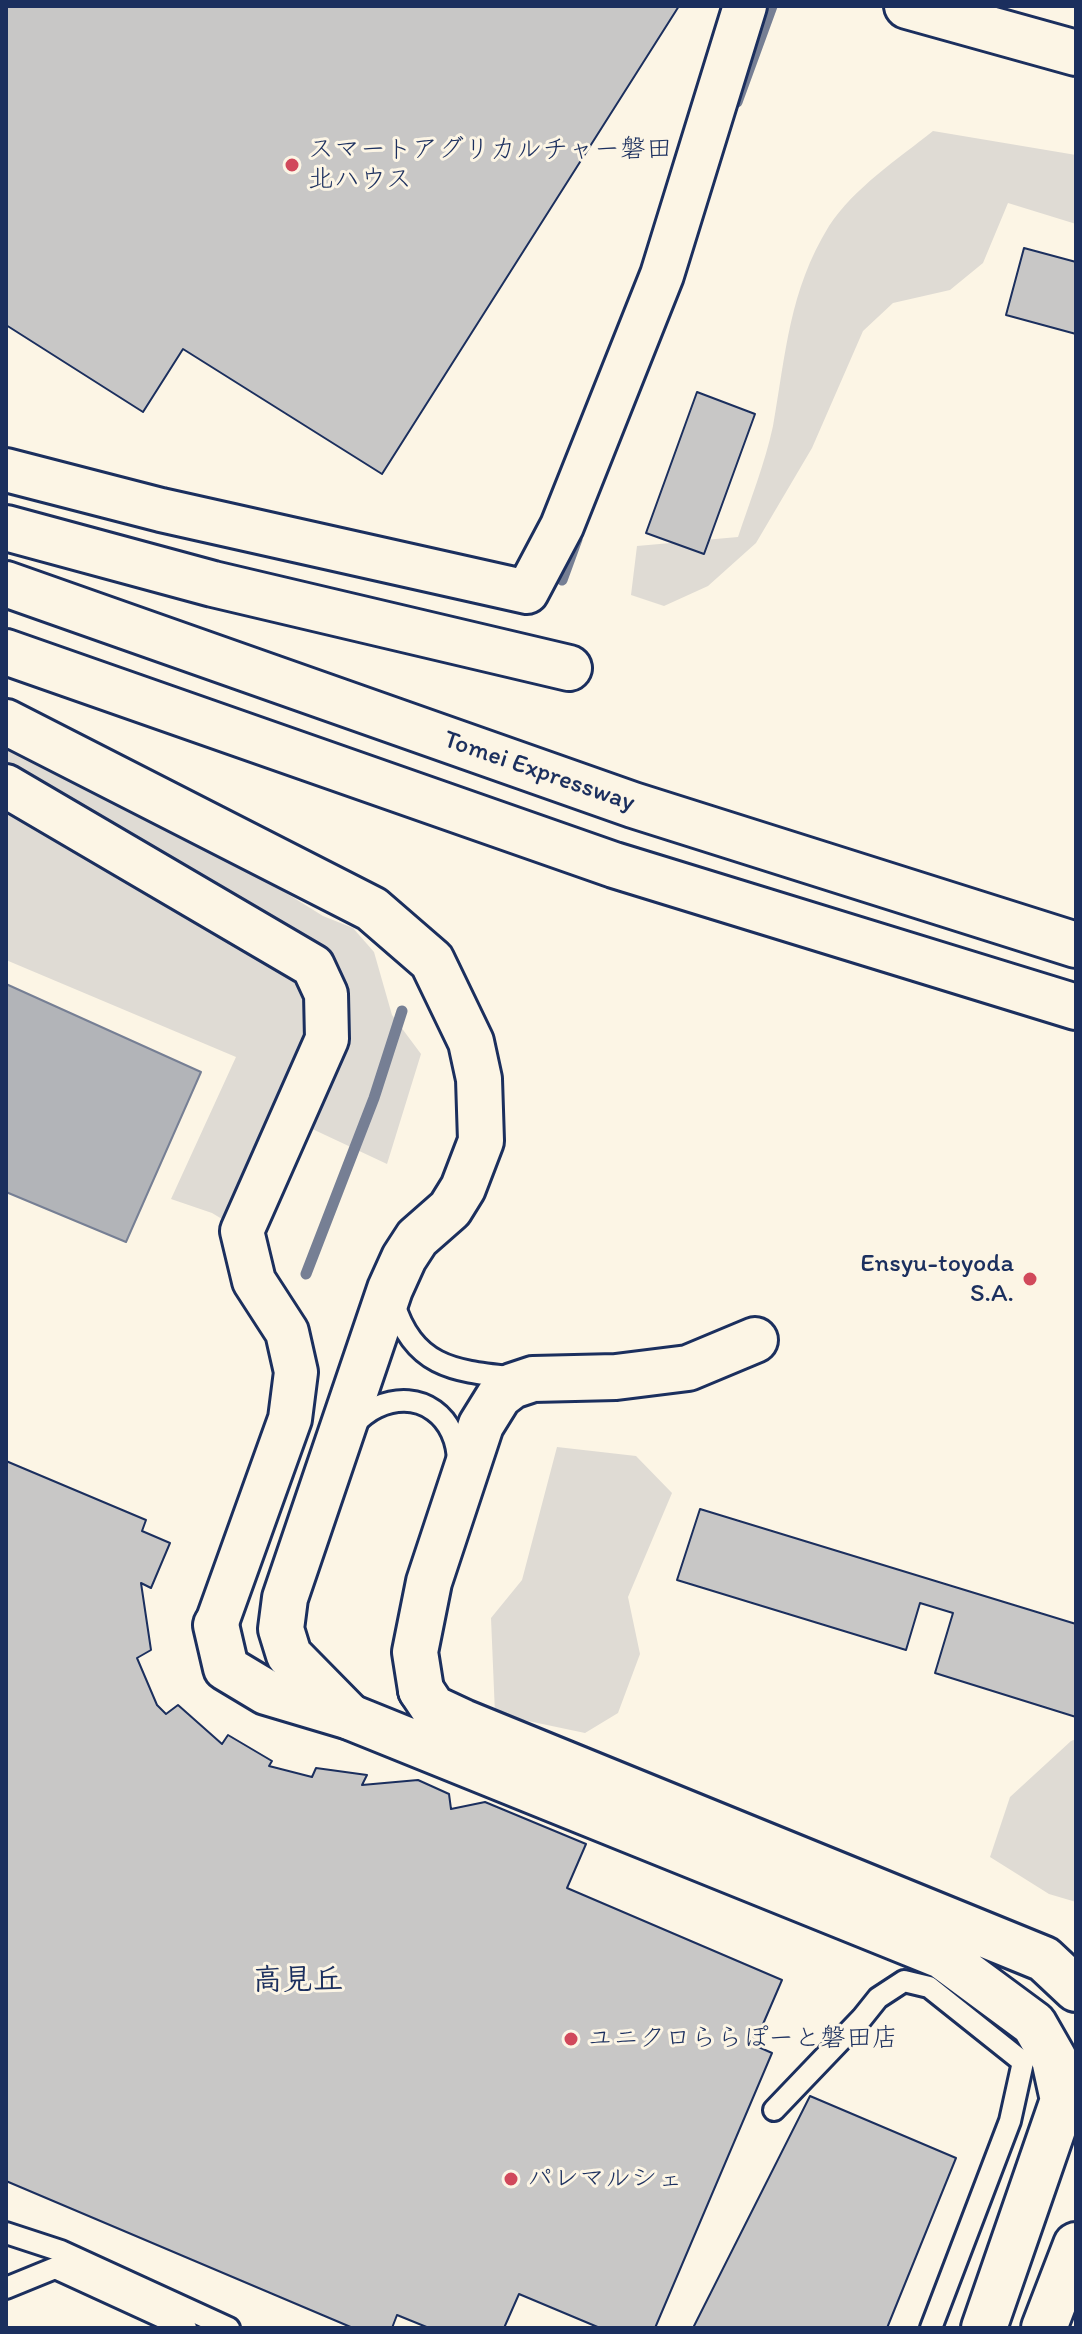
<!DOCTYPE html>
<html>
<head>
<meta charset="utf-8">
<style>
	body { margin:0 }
	#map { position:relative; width:1082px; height:2334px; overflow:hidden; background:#fcf5e5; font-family:Itim,sans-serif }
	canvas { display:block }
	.frame { position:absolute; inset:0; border:8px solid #1b2f5e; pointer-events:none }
</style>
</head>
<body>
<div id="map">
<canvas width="1082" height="2334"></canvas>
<div class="frame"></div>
</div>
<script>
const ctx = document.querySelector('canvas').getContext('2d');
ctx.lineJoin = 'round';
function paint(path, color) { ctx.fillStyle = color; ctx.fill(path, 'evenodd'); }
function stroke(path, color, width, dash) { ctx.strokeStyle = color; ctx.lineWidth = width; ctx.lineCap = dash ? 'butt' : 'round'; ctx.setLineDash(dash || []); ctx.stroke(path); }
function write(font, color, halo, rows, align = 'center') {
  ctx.font = font + ' Itim,"Klee One",sans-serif'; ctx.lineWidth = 6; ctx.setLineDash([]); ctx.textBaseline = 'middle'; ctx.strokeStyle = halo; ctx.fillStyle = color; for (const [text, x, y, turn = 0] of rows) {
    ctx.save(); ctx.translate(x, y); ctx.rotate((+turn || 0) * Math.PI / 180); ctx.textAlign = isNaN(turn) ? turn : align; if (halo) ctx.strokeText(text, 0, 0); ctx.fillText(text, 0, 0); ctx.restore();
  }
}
const green = new Path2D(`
	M 933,131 L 1076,155 L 1076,224 L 1008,203 L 983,263 L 950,290 L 893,303 L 863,331 L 812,448 L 756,543 L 708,586 L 664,606 L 631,595 L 637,546 L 738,537 C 750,501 765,463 773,426 C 786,353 789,291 829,226 C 854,188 898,159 933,131 Z
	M 6,725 L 40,740 L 323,916 L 353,928 L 374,952 L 392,1015 L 421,1054 L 387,1164 L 291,1119 L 242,1231 L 212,1213 L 171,1199 L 236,1057 L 6,960 Z
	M 557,1447 L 636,1456 L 672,1493 L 628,1597 L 640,1654 L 618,1713 L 585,1733 L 495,1714 L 491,1618 L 522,1580 Z
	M 1076,1739 L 1076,1902 L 1049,1894 L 990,1857 L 1010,1797 L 1071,1741 Z`);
const water = new Path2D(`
	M 6,984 L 201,1072 L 126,1242 L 6,1192 Z`);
const stream = new Path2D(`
	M 737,102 L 772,6
	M 562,580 L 577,539
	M 306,1274 L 374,1098 L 402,1011`);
const building = new Path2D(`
	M 6,6 L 679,6 L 382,474 L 183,349 L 143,412 L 6,325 Z
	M 1024,248 L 1076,262 L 1076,334 L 1006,315 Z
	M 697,392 L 755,414 L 704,554 L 646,533 Z
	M 6,1461 L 146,1520 L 142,1531 L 170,1543 L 151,1588 L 141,1583 L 151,1650 L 137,1658 L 157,1705 L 166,1714 L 178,1705 L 222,1744 L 228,1735 L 272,1761 L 269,1766 L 312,1777 L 316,1768 L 367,1775 L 362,1785 L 418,1780 L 449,1794 L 451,1809 L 485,1802 L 586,1844 L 567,1888 L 782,1980 L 754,2045 L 772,2053 L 655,2328 L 600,2328 L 519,2294 L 504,2328 L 429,2328 L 397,2315 L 392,2328 L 353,2328 L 6,2181 Z
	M 700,1509 L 1076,1624 L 1076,1717 L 935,1673 L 953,1613 L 920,1603 L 906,1650 L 677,1580 Z
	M 810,2096 L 956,2158 L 887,2328 L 693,2328 Z`);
const lane = new Path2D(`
	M 393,1301 C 414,1369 455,1371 517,1378
	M 352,1426 C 359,1419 368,1411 377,1407 C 421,1388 458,1417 458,1463
	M 774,2110 L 862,2018 L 878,1998 L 904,1981 L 929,1987 L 1023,2062 L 1010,2121 L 931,2328
	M 6,2233 L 61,2251 L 229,2328
	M 6,2288 L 55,2268 L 186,2328`);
const street = new Path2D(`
	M 6,470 L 161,510 L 527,592 L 562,526 L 662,275 L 745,6
	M 6,786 L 313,966 L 326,994 L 327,1039 L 242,1231 L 254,1281 L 287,1332 L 296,1372 L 290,1419 L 216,1625`);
const secondary = new Path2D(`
	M 907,6 L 1076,53
	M 216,1625 L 226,1668 L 266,1692 L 350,1717 L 942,1956 L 1034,2024 L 1054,2059 L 1063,2100 L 984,2328
	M 421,1690 L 433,1708 L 463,1722 L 1044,1959 L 1076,1989
	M 1044,2328 L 1076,2245`);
const highway = new Path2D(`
	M 6,528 L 213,584 L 569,668
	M 6,584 L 633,805 L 1076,945
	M 6,652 L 614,865 L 1076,1007
	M 6,722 L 372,909 L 432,961 L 471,1042 L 479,1079 L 481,1141 L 463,1188 L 450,1209 L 417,1238 L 404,1258 L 390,1289 L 285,1598 L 281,1629 L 289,1655 L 350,1717
	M 421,1690 L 415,1652 L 429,1582 L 481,1425 L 499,1396 L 512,1386 L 533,1379 L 616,1377 L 688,1368 L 755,1340`);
const markers = [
	[292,165,8,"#d1495b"],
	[1030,1279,8,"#d1495b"],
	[571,2039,8,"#d1495b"],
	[511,2179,8,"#d1495b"]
];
const poiNames = [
	["スマートアグリカルチャー磐田",308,150],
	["北ハウス",308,180],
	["Ensyu-toyoda",1014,1264,"right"],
	["S.A.",1014,1294,"right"],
	["ユニクロららぽーと磐田店",587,2039],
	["パレマルシェ",527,2179]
];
const streetNames = [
	["Tomei Expressway",539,772,19]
];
const quarterNames = [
	["高見丘",298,1981]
];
paint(green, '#dfdbd4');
paint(water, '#b2b4b8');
stroke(water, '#767f94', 2);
stroke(stream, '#767f94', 11);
paint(building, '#c8c7c6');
stroke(building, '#1b2f5e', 2);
stroke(lane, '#1b2f5e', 26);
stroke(street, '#1b2f5e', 48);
stroke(secondary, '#1b2f5e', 50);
stroke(highway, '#1b2f5e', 50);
stroke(lane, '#fcf5e5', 20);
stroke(street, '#fcf5e5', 42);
stroke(secondary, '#fcf5e5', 44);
stroke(highway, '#fcf5e5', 44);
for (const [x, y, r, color] of markers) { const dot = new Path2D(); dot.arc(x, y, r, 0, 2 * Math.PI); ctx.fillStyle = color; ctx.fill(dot); stroke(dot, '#fcf5e5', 3); }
write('26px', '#1b2f5e', '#fcf5e5', poiNames, 'left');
write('26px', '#1b2f5e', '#fcf5e5', streetNames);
write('bold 30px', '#1b2f5e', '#fcf5e5', quarterNames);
</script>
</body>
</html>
